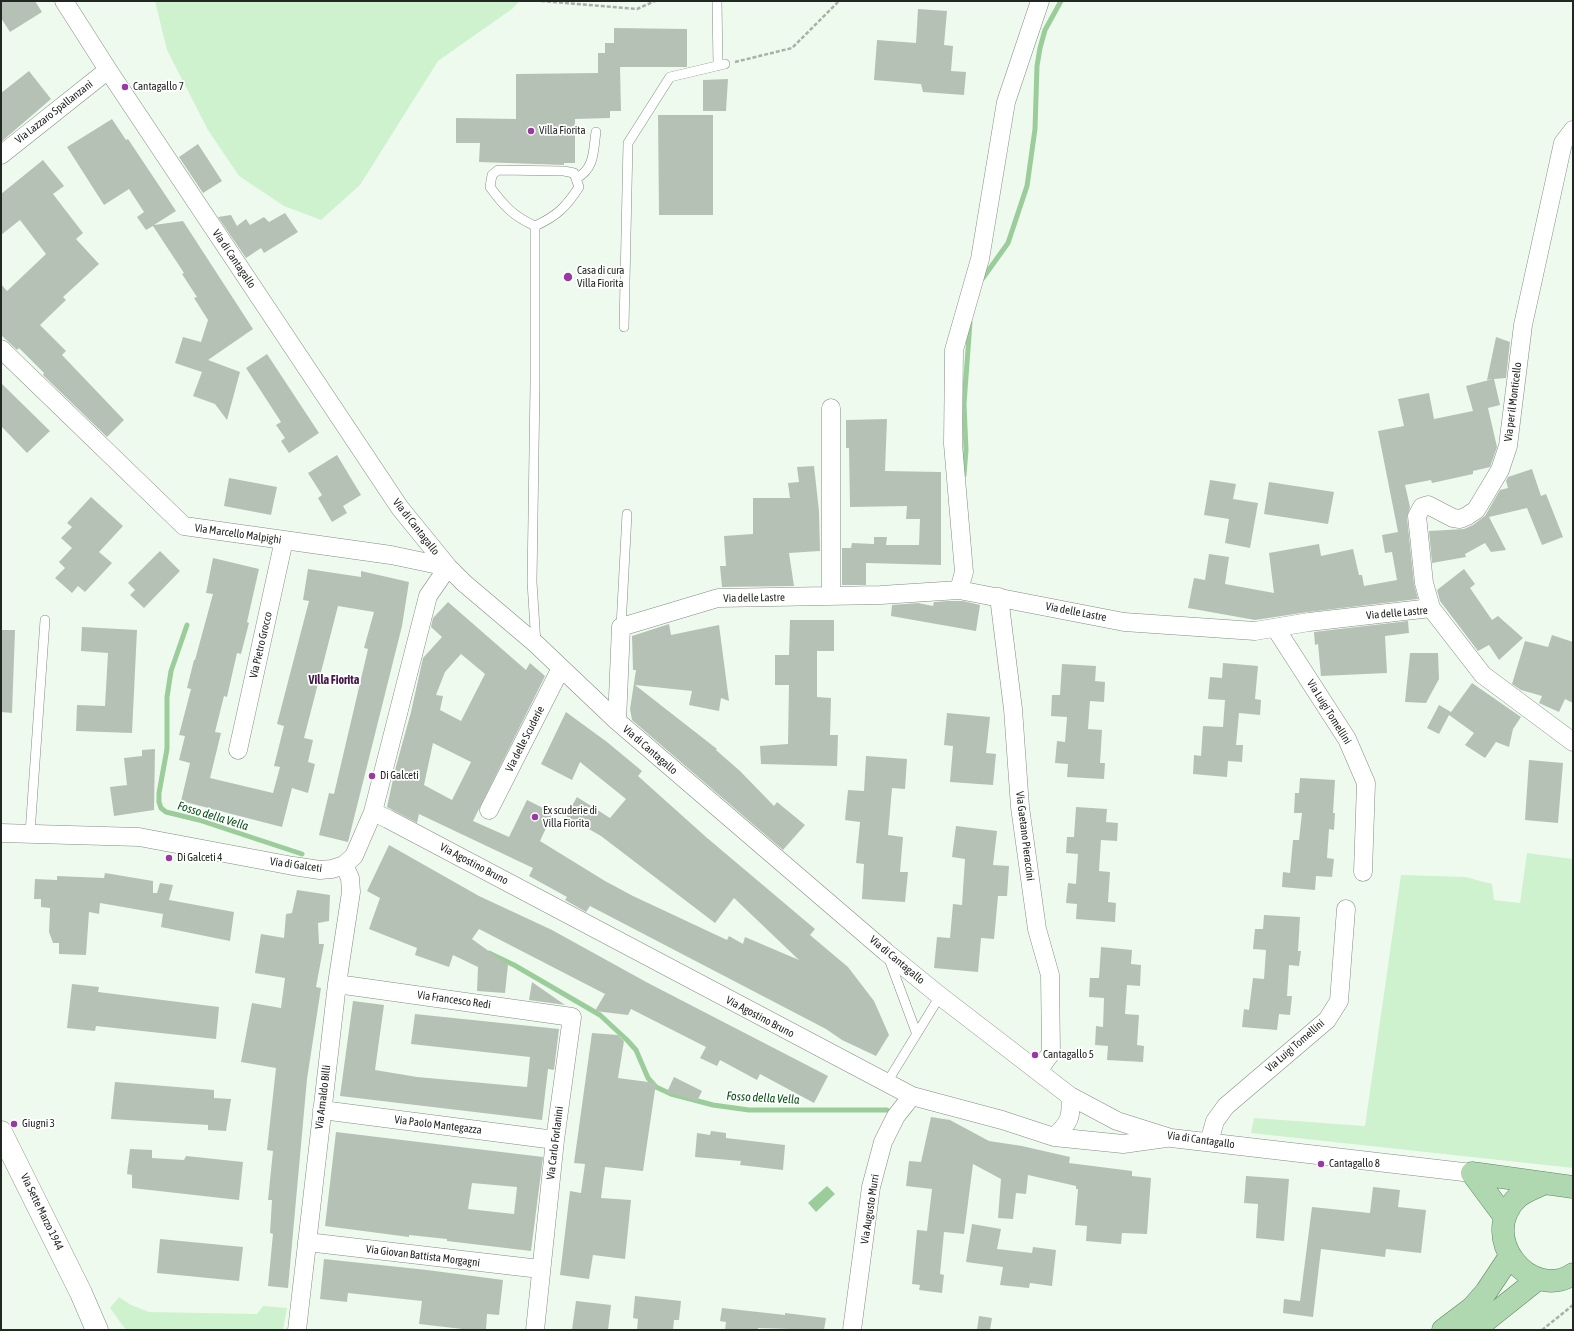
<!DOCTYPE html>
<html>
<head>
<meta charset="utf-8">
<style>
	body { margin:0 }
	#map { position:relative; width:1574px; height:1331px; overflow:hidden; background:#effaef; font-family:"Asap Condensed",sans-serif }
	canvas { display:block }
	.frame { position:absolute; inset:0; border:2px solid #232723; pointer-events:none }
</style>
</head>
<body>
<div id="map">
<canvas width="1574" height="1331"></canvas>
<div class="frame"></div>
</div>
<script>
const ctx = document.querySelector('canvas').getContext('2d');
ctx.lineJoin = 'round';
function paint(path, color) { ctx.fillStyle = color; ctx.fill(path, 'evenodd'); }
function stroke(path, color, width, dash) { ctx.strokeStyle = color; ctx.lineWidth = width; ctx.lineCap = dash ? 'butt' : 'round'; ctx.setLineDash(dash || []); ctx.stroke(path); }
function write(font, color, halo, rows, align = 'center') {
  ctx.font = font + ' "Asap Condensed",sans-serif'; ctx.lineWidth = 3.5; ctx.setLineDash([]); ctx.textBaseline = 'middle'; ctx.strokeStyle = halo; ctx.fillStyle = color; for (const [text, x, y, turn = 0] of rows) {
    ctx.save(); ctx.translate(x, y); ctx.rotate((+turn || 0) * Math.PI / 180); ctx.textAlign = isNaN(turn) ? turn : align; if (halo) ctx.strokeText(text, 0, 0); ctx.fillText(text, 0, 0); ctx.restore();
  }
}
const green = new Path2D(`
	M 155,1 L 520,1 L 512,9 L 438,61 L 360,185 L 321,220 L 284,206 L 239,176 L 208,130 L 167,50 Z
	M 1527,853 L 1573,859 L 1573,1168 L 1251,1133 L 1254,1118 L 1365,1126 L 1401,875 L 1465,877 L 1492,884 L 1494,900 L 1520,903 Z
	M 119,1297 L 131,1305 L 149,1312 L 257,1314 L 263,1306 L 287,1308 L 283,1330 L 126,1330 L 110,1308 Z`);
const water = new Path2D(`
	M 827,1186 L 835,1194 L 816,1212 L 808,1203 Z`);
const stream = new Path2D(`
	M 983,278 L 1008,243 L 1027,186 L 1035,129 L 1037,66 L 1040,48 L 1045,30 L 1061,1
	M 964,475 L 966,450 L 964,404 L 970,322
	M 187,625 L 171,671 L 167,697 L 167,749 L 159,793 L 159,802 L 161,808 L 166,812 L 199,820 L 302,854
	M 489,953 L 514,965 L 600,1015 L 627,1040 L 636,1050 L 648,1078 L 656,1087 L 671,1094 L 713,1105 L 749,1110 L 887,1110`);
const building = new Path2D(`
	M 1,1 L 35,1 L 42,12 L 10,32 L 1,18 Z
	M 918,9 L 947,11 L 944,45 L 953,46 L 951,71 L 966,72 L 964,95 L 923,92 L 921,84 L 874,80 L 877,40 L 916,43 Z
	M 614,28 L 687,29 L 687,67 L 620,67 L 621,111 L 610,111 L 610,118 L 575,119 L 575,163 L 564,163 L 564,165 L 479,162 L 480,143 L 456,143 L 456,118 L 516,119 L 516,74 L 598,73 L 598,53 L 605,53 L 605,43 L 614,43 Z
	M 29,71 L 51,99 L 1,142 L 1,93 Z
	M 728,79 L 726,111 L 703,111 L 703,80 Z
	M 658,115 L 713,115 L 713,215 L 659,215 Z
	M 112,119 L 126,140 L 128,139 L 176,211 L 154,225 L 183,221 L 253,329 L 208,360 L 240,372 L 227,420 L 215,404 L 193,396 L 202,372 L 175,363 L 183,337 L 201,342 L 208,320 L 194,298 L 197,297 L 182,274 L 184,273 L 153,226 L 146,230 L 137,217 L 144,212 L 129,189 L 104,205 L 67,147 Z
	M 198,144 L 222,181 L 203,193 L 179,157 Z
	M 43,160 L 64,186 L 53,194 L 83,233 L 76,239 L 99,264 L 63,297 L 66,300 L 40,325 L 66,351 L 62,355 L 124,420 L 107,437 L 43,375 L 44,373 L 19,348 L 17,350 L 1,335 L 1,284 L 7,291 L 46,254 L 20,220 L 1,235 L 1,194 Z
	M 285,213 L 298,232 L 264,253 L 261,248 L 246,258 L 218,217 L 231,215 L 237,226 L 246,219 L 250,225 L 264,217 L 269,222 Z
	M 1496,337 L 1510,342 L 1506,378 L 1494,379 L 1500,405 L 1488,408 L 1497,447 L 1490,467 L 1473,471 L 1473,474 L 1432,483 L 1431,480 L 1405,485 L 1410,507 L 1407,517 L 1414,584 L 1418,599 L 1308,612 L 1255,620 L 1188,608 L 1194,578 L 1205,580 L 1209,554 L 1229,557 L 1225,584 L 1274,593 L 1269,553 L 1319,544 L 1321,556 L 1353,549 L 1359,575 L 1362,575 L 1364,586 L 1397,580 L 1392,552 L 1385,553 L 1382,535 L 1398,532 L 1378,431 L 1404,426 L 1398,399 L 1429,393 L 1434,419 L 1473,411 L 1466,386 L 1493,379 L 1487,380 Z
	M 267,354 L 319,433 L 289,453 L 281,441 L 285,438 L 276,425 L 281,422 L 246,368 Z
	M 1,383 L 50,431 L 27,453 L 1,426 Z
	M 887,419 L 885,471 L 941,472 L 941,565 L 866,563 L 866,585 L 842,585 L 842,548 L 851,548 L 852,543 L 874,544 L 874,537 L 887,537 L 886,545 L 919,545 L 920,519 L 906,519 L 907,506 L 850,507 L 849,448 L 846,448 L 846,420 Z
	M 337,455 L 361,495 L 343,506 L 347,513 L 332,522 L 318,498 L 322,495 L 308,473 Z
	M 814,466 L 819,511 L 820,551 L 789,553 L 794,586 L 722,587 L 720,566 L 726,566 L 724,536 L 753,534 L 753,498 L 790,498 L 788,483 L 799,482 L 797,467 Z
	M 1532,469 L 1541,496 L 1546,494 L 1563,537 L 1542,545 L 1527,508 L 1489,517 L 1506,550 L 1491,552 L 1485,543 L 1465,554 L 1466,557 L 1432,563 L 1429,531 L 1464,529 L 1473,525 L 1485,516 L 1500,490 L 1508,488 L 1506,481 L 1508,477 Z
	M 229,478 L 277,487 L 271,515 L 224,506 Z
	M 1210,480 L 1236,484 L 1233,499 L 1258,503 L 1250,548 L 1225,543 L 1229,519 L 1204,515 Z
	M 1269,482 L 1334,492 L 1328,524 L 1264,514 Z
	M 91,497 L 123,526 L 99,552 L 112,563 L 85,592 L 78,586 L 72,593 L 55,578 L 65,568 L 59,562 L 72,548 L 61,538 L 72,527 L 67,523 Z
	M 160,551 L 180,571 L 144,608 L 130,595 L 135,590 L 128,583 Z
	M 213,558 L 259,569 L 247,622 L 249,623 L 241,654 L 237,653 L 227,697 L 224,696 L 215,732 L 221,733 L 210,778 L 273,793 L 280,767 L 274,766 L 284,726 L 277,724 L 309,601 L 303,600 L 308,569 L 361,577 L 361,571 L 409,582 L 402,626 L 348,842 L 319,835 L 329,793 L 334,794 L 368,649 L 364,648 L 374,612 L 338,606 L 304,738 L 313,740 L 308,762 L 315,764 L 308,793 L 292,788 L 282,827 L 181,801 L 190,763 L 179,760 L 185,736 L 179,735 L 191,689 L 187,688 L 194,660 L 195,660 L 213,594 L 206,593 Z
	M 1464,569 L 1475,584 L 1470,588 L 1492,620 L 1498,616 L 1523,638 L 1499,660 L 1489,645 L 1478,651 L 1440,601 L 1437,590 Z
	M 948,601 L 963,601 L 980,605 L 976,631 L 891,616 L 892,605 L 918,603 L 933,606 L 934,602 Z
	M 448,602 L 526,670 L 530,663 L 545,676 L 473,821 L 509,837 L 527,800 L 553,813 L 540,841 L 605,881 L 633,896 L 727,940 L 729,936 L 743,944 L 745,937 L 799,960 L 734,898 L 715,923 L 601,836 L 566,816 L 577,797 L 610,818 L 626,799 L 580,762 L 572,780 L 541,764 L 566,712 L 607,742 L 642,771 L 638,776 L 706,837 L 815,929 L 810,935 L 848,967 L 874,1001 L 889,1035 L 876,1056 L 842,1040 L 826,1029 L 590,906 L 586,912 L 565,900 L 567,897 L 529,876 L 533,868 L 419,814 L 417,823 L 387,807 L 395,770 L 411,712 L 423,658 L 442,637 L 431,627 L 433,618 ZM 461,654 L 485,674 L 461,721 L 440,710 L 443,696 L 436,695 L 445,672 ZM 433,743 L 471,762 L 452,800 L 424,785 Z
	M 790,620 L 834,620 L 834,651 L 817,651 L 817,697 L 831,698 L 830,735 L 838,735 L 837,766 L 761,764 L 760,746 L 788,744 L 789,685 L 775,685 L 775,655 L 789,655 Z
	M 1408,621 L 1409,633 L 1385,636 L 1387,673 L 1321,676 L 1318,644 L 1315,645 L 1314,632 Z
	M 669,624 L 671,635 L 719,625 L 729,701 L 721,698 L 719,711 L 689,705 L 692,691 L 635,685 L 717,749 L 716,750 L 740,771 L 774,806 L 777,802 L 805,825 L 783,850 L 632,720 L 630,709 L 636,670 L 633,670 L 632,636 Z
	M 82,627 L 137,630 L 132,733 L 76,731 L 77,705 L 105,706 L 108,653 L 81,651 Z
	M 1,630 L 15,630 L 12,713 L 1,712 Z
	M 1552,635 L 1573,642 L 1573,703 L 1565,699 L 1559,712 L 1539,703 L 1542,696 L 1521,690 L 1512,684 L 1525,641 L 1548,647 Z
	M 1410,653 L 1438,653 L 1439,679 L 1426,703 L 1405,702 Z
	M 1223,663 L 1258,666 L 1255,699 L 1261,700 L 1260,715 L 1239,713 L 1236,745 L 1243,745 L 1242,762 L 1228,761 L 1227,777 L 1193,774 L 1194,755 L 1201,756 L 1203,726 L 1223,727 L 1225,700 L 1208,699 L 1210,677 L 1222,678 Z
	M 1062,664 L 1096,666 L 1095,681 L 1105,682 L 1104,702 L 1090,701 L 1088,729 L 1102,730 L 1100,763 L 1105,763 L 1104,779 L 1067,777 L 1068,764 L 1055,763 L 1057,741 L 1065,742 L 1067,717 L 1051,716 L 1052,695 L 1060,695 Z
	M 1472,683 L 1521,717 L 1513,729 L 1509,747 L 1496,742 L 1485,758 L 1465,745 L 1474,733 L 1449,715 L 1439,734 L 1427,728 L 1439,705 L 1451,712 Z
	M 947,713 L 990,717 L 986,753 L 996,754 L 993,785 L 950,782 L 953,746 L 944,745 Z
	M 155,749 L 154,810 L 114,816 L 110,787 L 127,785 L 124,758 L 142,756 L 142,750 Z
	M 866,756 L 907,759 L 905,789 L 892,788 L 888,835 L 903,837 L 900,872 L 908,872 L 905,902 L 862,899 L 864,864 L 856,863 L 860,822 L 845,820 L 848,790 L 864,791 Z
	M 1529,760 L 1563,763 L 1558,823 L 1525,820 Z
	M 1300,778 L 1335,780 L 1333,813 L 1335,813 L 1334,830 L 1329,829 L 1327,858 L 1334,859 L 1332,877 L 1316,876 L 1315,890 L 1282,887 L 1283,872 L 1290,873 L 1293,840 L 1299,840 L 1302,813 L 1294,813 L 1295,793 L 1299,793 Z
	M 1076,807 L 1107,809 L 1106,822 L 1118,823 L 1117,841 L 1101,840 L 1099,871 L 1110,872 L 1108,902 L 1116,903 L 1115,922 L 1076,919 L 1077,904 L 1066,903 L 1068,883 L 1076,884 L 1078,854 L 1066,853 L 1067,837 L 1074,837 Z
	M 956,826 L 997,831 L 993,865 L 1009,866 L 1007,896 L 998,896 L 994,939 L 981,938 L 978,972 L 934,968 L 937,937 L 950,938 L 953,904 L 962,905 L 965,859 L 952,857 Z
	M 389,845 L 479,896 L 552,930 L 648,983 L 828,1076 L 814,1103 L 760,1074 L 757,1080 L 720,1060 L 717,1066 L 700,1058 L 706,1047 L 631,1009 L 628,1015 L 595,1011 L 605,994 L 479,929 L 472,939 L 508,965 L 505,993 L 477,991 L 478,967 L 453,955 L 449,967 L 415,955 L 417,948 L 369,929 L 380,898 L 367,891 Z
	M 105,873 L 153,881 L 153,893 L 157,893 L 160,883 L 173,885 L 169,900 L 234,912 L 230,941 L 161,927 L 163,914 L 100,903 L 99,914 L 89,912 L 86,955 L 59,954 L 59,943 L 53,943 L 49,932 L 50,908 L 41,907 L 41,899 L 34,899 L 35,879 L 57,880 L 57,876 L 104,878 Z
	M 297,890 L 330,895 L 329,921 L 318,923 L 319,944 L 324,944 L 316,987 L 321,988 L 307,1079 L 288,1288 L 268,1286 L 273,1234 L 270,1233 L 272,1200 L 268,1200 L 273,1151 L 267,1150 L 276,1068 L 241,1062 L 252,1003 L 281,1008 L 285,978 L 255,973 L 261,934 L 284,938 L 286,914 L 292,913 Z
	M 1264,915 L 1300,917 L 1298,951 L 1301,951 L 1299,966 L 1289,965 L 1287,996 L 1292,996 L 1290,1015 L 1279,1014 L 1277,1030 L 1242,1027 L 1244,1009 L 1249,1010 L 1253,978 L 1264,979 L 1266,950 L 1253,949 L 1255,929 L 1263,929 Z
	M 1101,947 L 1132,950 L 1131,964 L 1141,965 L 1140,986 L 1127,985 L 1125,1014 L 1139,1015 L 1137,1045 L 1144,1046 L 1143,1062 L 1107,1060 L 1108,1046 L 1095,1045 L 1096,1026 L 1103,1027 L 1104,998 L 1089,997 L 1090,978 L 1099,978 Z
	M 532,982 L 565,1005 L 529,1000 Z
	M 72,984 L 99,987 L 98,992 L 219,1007 L 216,1039 L 96,1026 L 95,1031 L 67,1028 Z
	M 353,1001 L 384,1005 L 375,1070 L 417,1077 L 527,1087 L 530,1057 L 411,1044 L 415,1014 L 559,1029 L 554,1070 L 548,1069 L 542,1120 L 340,1096 Z
	M 592,1033 L 618,1035 L 624,1041 L 618,1078 L 656,1083 L 643,1171 L 605,1167 L 601,1198 L 631,1200 L 625,1259 L 593,1255 L 589,1279 L 560,1275 L 570,1191 L 581,1193 L 585,1164 L 574,1163 Z
	M 674,1077 L 702,1091 L 697,1101 L 667,1092 Z
	M 115,1082 L 214,1090 L 214,1098 L 231,1099 L 226,1131 L 208,1130 L 208,1125 L 111,1119 Z
	M 931,1117 L 950,1120 L 989,1141 L 1022,1146 L 1070,1157 L 1069,1163 L 1132,1171 L 1132,1176 L 1151,1178 L 1147,1234 L 1122,1233 L 1121,1244 L 1086,1241 L 1087,1226 L 1075,1225 L 1078,1189 L 1076,1189 L 1076,1186 L 1028,1175 L 1026,1194 L 1016,1193 L 1013,1219 L 998,1218 L 1001,1179 L 973,1164 L 964,1234 L 944,1232 L 940,1274 L 944,1275 L 942,1293 L 919,1290 L 920,1285 L 912,1284 L 917,1230 L 927,1231 L 932,1189 L 906,1186 L 909,1161 L 921,1162 Z
	M 711,1131 L 726,1133 L 726,1138 L 785,1145 L 783,1170 L 740,1165 L 741,1161 L 695,1157 L 697,1133 L 710,1135 Z
	M 336,1132 L 543,1157 L 531,1251 L 447,1241 L 447,1239 L 409,1235 L 409,1237 L 325,1226 ZM 472,1183 L 517,1187 L 514,1214 L 468,1209 Z
	M 130,1149 L 152,1150 L 152,1158 L 184,1160 L 186,1156 L 243,1162 L 239,1200 L 132,1188 L 132,1175 L 127,1174 Z
	M 1246,1176 L 1289,1179 L 1284,1241 L 1256,1238 L 1258,1204 L 1244,1203 Z
	M 1373,1187 L 1400,1190 L 1398,1207 L 1426,1210 L 1421,1253 L 1386,1249 L 1385,1257 L 1321,1249 L 1313,1317 L 1283,1313 L 1284,1299 L 1300,1301 L 1312,1207 L 1370,1213 Z
	M 972,1224 L 1001,1229 L 997,1249 L 1032,1253 L 1033,1247 L 1056,1250 L 1052,1286 L 1030,1283 L 1029,1288 L 1000,1285 L 1003,1267 L 966,1262 Z
	M 160,1239 L 243,1247 L 239,1281 L 157,1273 Z
	M 324,1259 L 427,1270 L 503,1280 L 499,1315 L 487,1314 L 486,1330 L 471,1330 L 419,1324 L 422,1301 L 348,1293 L 347,1302 L 320,1299 Z
	M 635,1296 L 681,1301 L 679,1320 L 674,1320 L 673,1330 L 637,1330 L 638,1319 L 633,1318 Z
	M 576,1301 L 611,1305 L 608,1330 L 572,1330 Z
	M 722,1308 L 785,1315 L 785,1313 L 826,1318 L 824,1330 L 758,1328 L 758,1330 L 725,1330 L 726,1322 L 720,1321 Z
	M 979,1316 L 992,1318 L 990,1330 L 977,1330 Z`);
const path = new Path2D(`
	M 541,1 L 637,9 L 655,1
	M 735,62 L 792,48 L 839,1
	M 1542,1330 L 1573,1305`);
const service = new Path2D(`
	M 717,1 L 718,66
	M 498,170 L 564,171 L 574,173 L 579,187 C 566,207 557,216 535,226 C 513,216 504,206 490,187 L 492,175 Z
	M 577,178 C 595,168 593,151 596,132
	M 535,226 L 535,385 L 532,582 L 536,644
	M 624,327 L 628,143 L 670,77 L 725,64
	M 621,627 L 627,514
	M 30,833 L 45,620
	M 889,959 L 916,1032
	M 886,1084 L 940,996`);
const minor = new Path2D(`
	M 64,1 L 108,70 L 400,508 L 448,567 L 464,583 L 536,644 L 617,721 L 886,952 L 940,996 L 1070,1096 L 1117,1121 L 1171,1138 L 1472,1173
	M 1,155 L 108,70
	M 1,349 L 184,526 L 391,555 L 448,567
	M 831,408 L 831,596
	M 959,590 L 964,572 L 953,444 L 954,350 L 980,259 L 1006,102 L 1040,1
	M 999,597 L 1013,709 L 1020,807 L 1037,929 L 1050,975 L 1051,1053 L 1038,1071
	M 1431,608 L 1424,583 L 1417,516 L 1422,507 L 1428,505 L 1453,518 L 1460,519 L 1467,516 L 1476,510 L 1500,470 L 1508,446 L 1523,325 L 1563,143 L 1573,130
	M 1276,629 L 1347,739 L 1366,783 L 1363,872
	M 617,721 L 621,627 L 718,598 L 881,595 L 959,590 L 1124,622 L 1255,631 L 1309,622 L 1431,608 L 1483,675 L 1573,742
	M 238,750 L 284,540
	M 489,810 L 561,668
	M 373,812 L 388,819 L 912,1096 L 1002,1120 L 1054,1137 L 1123,1144 L 1166,1138
	M 1,833 L 139,837 L 293,866 L 320,870 L 332,869 L 344,865 L 354,856 L 373,812 L 428,596 L 448,567
	M 337,984 L 572,1017 L 555,1140 L 535,1330
	M 322,1110 L 555,1140
	M 1054,1137 C 1070,1123 1072,1116 1070,1096
	M 1209,1142 L 1215,1121 L 1226,1106 L 1327,1020 L 1339,1001 L 1346,909
	M 307,1242 L 540,1269
	M 297,1330 L 337,984 L 351,892 L 350,878 L 344,865
	M 852,1330 L 871,1187 L 883,1142 L 896,1116 L 912,1096`);
const tertiary = new Path2D(`
	M 1,1132 L 81,1293 L 97,1330`);
const primary = new Path2D(`
	M 1472,1173 L 1573,1187
	M 1472,1173 L 1504,1216
	M 1545,1183 C 1537,1187 1525,1191 1518,1197 C 1476,1237 1531,1302 1573,1274
	M 1443,1330 L 1472,1308 L 1486,1292 L 1510,1256
	M 1474,1330 L 1538,1279`);
const markers = [
	[125,87,4,"#9939a1"],
	[531,131,4,"#9939a1"],
	[568,277,5,"#9939a1"],
	[372,776,4,"#9939a1"],
	[535,817,4,"#9939a1"],
	[169,858,4,"#9939a1"],
	[1035,1055,4,"#9939a1"],
	[14,1124,4,"#9939a1"],
	[1321,1164,4,"#9939a1"]
];
const poiNames = [
	["Cantagallo 7",133,87],
	["Villa Fiorita",539,131],
	["Casa di cura",577,271],
	["Villa Fiorita",577,284],
	["Di Galceti",380,776],
	["Ex scuderie di",543,811],
	["Villa Fiorita",543,824],
	["Di Galceti 4",177,858],
	["Cantagallo 5",1043,1055],
	["Giugni 3",22,1124],
	["Cantagallo 8",1329,1164]
];
const streetNames = [
	["Via Lazzaro Spallanzani",54,112,-38],
	["Via di Cantagallo",234,259,56],
	["Via per il Monticello",1513,402,-83],
	["Via di Cantagallo",416,527,52],
	["Via Marcello Malpighi",238,534,8],
	["Via delle Lastre",754,598,-1],
	["Via delle Lastre",1076,612,11],
	["Via delle Lastre",1397,613,-5],
	["Via Pietro Grocco",261,645,-77],
	["Via Luigi Tomellini",1329,712,58],
	["Via delle Scuderie",525,739,-63],
	["Via di Cantagallo",650,750,41],
	["Via Gaetano Pieraccini",1025,836,83],
	["Via Agostino Bruno",474,864,28],
	["Via di Galceti",296,865,8],
	["Via di Cantagallo",897,960,40],
	["Via Francesco Redi",454,1000,8],
	["Via Agostino Bruno",760,1017,28],
	["Via Luigi Tomellini",1295,1046,-41],
	["Via Arnaldo Billi",323,1097,-83],
	["Via Paolo Mantegazza",438,1125,7],
	["Via di Cantagallo",1201,1140,8],
	["Via Carlo Forlanini",555,1143,-83],
	["Via Augusto Murri",870,1209,-81],
	["Via Sette Marzo 1944",42,1212,64],
	["Via Giovan Battista Morgagni",423,1256,7]
];
const neighbourhoodNames = [
	["Villa Fiorita",334,680]
];
const waterNames = [
	["Fosso della Vella",213,816,17],
	["Fosso della Vella",763,1098,3]
];
paint(green, '#cdf2cd');
paint(water, '#9bcd9b');
stroke(stream, '#9bcd9b', 5);
paint(building, '#b6c1b6');
stroke(service, '#828c82', 10);
stroke(minor, '#828c82', 19);
stroke(tertiary, '#828c82', 23);
stroke(primary, '#5b885c', 23);
stroke(path, '#a8b1a8', 2.5, [4, 2]);
stroke(service, '#fff', 9);
stroke(minor, '#fff', 18);
stroke(tertiary, '#fff', 22);
stroke(primary, '#afd7b0', 22);
for (const [x, y, r, color] of markers) { const dot = new Path2D(); dot.arc(x, y, r, 0, 2 * Math.PI); ctx.fillStyle = color; ctx.fill(dot); stroke(dot, '#fff', 1.5); }
write('11px', '#232723', '#fff', poiNames, 'left');
write('11px', '#232723', '#fff', streetNames);
write('bold 12px', '#461849', '#fff', neighbourhoodNames);
write('italic 12px', '#035111', '#fff', waterNames);
</script>
</body>
</html>
